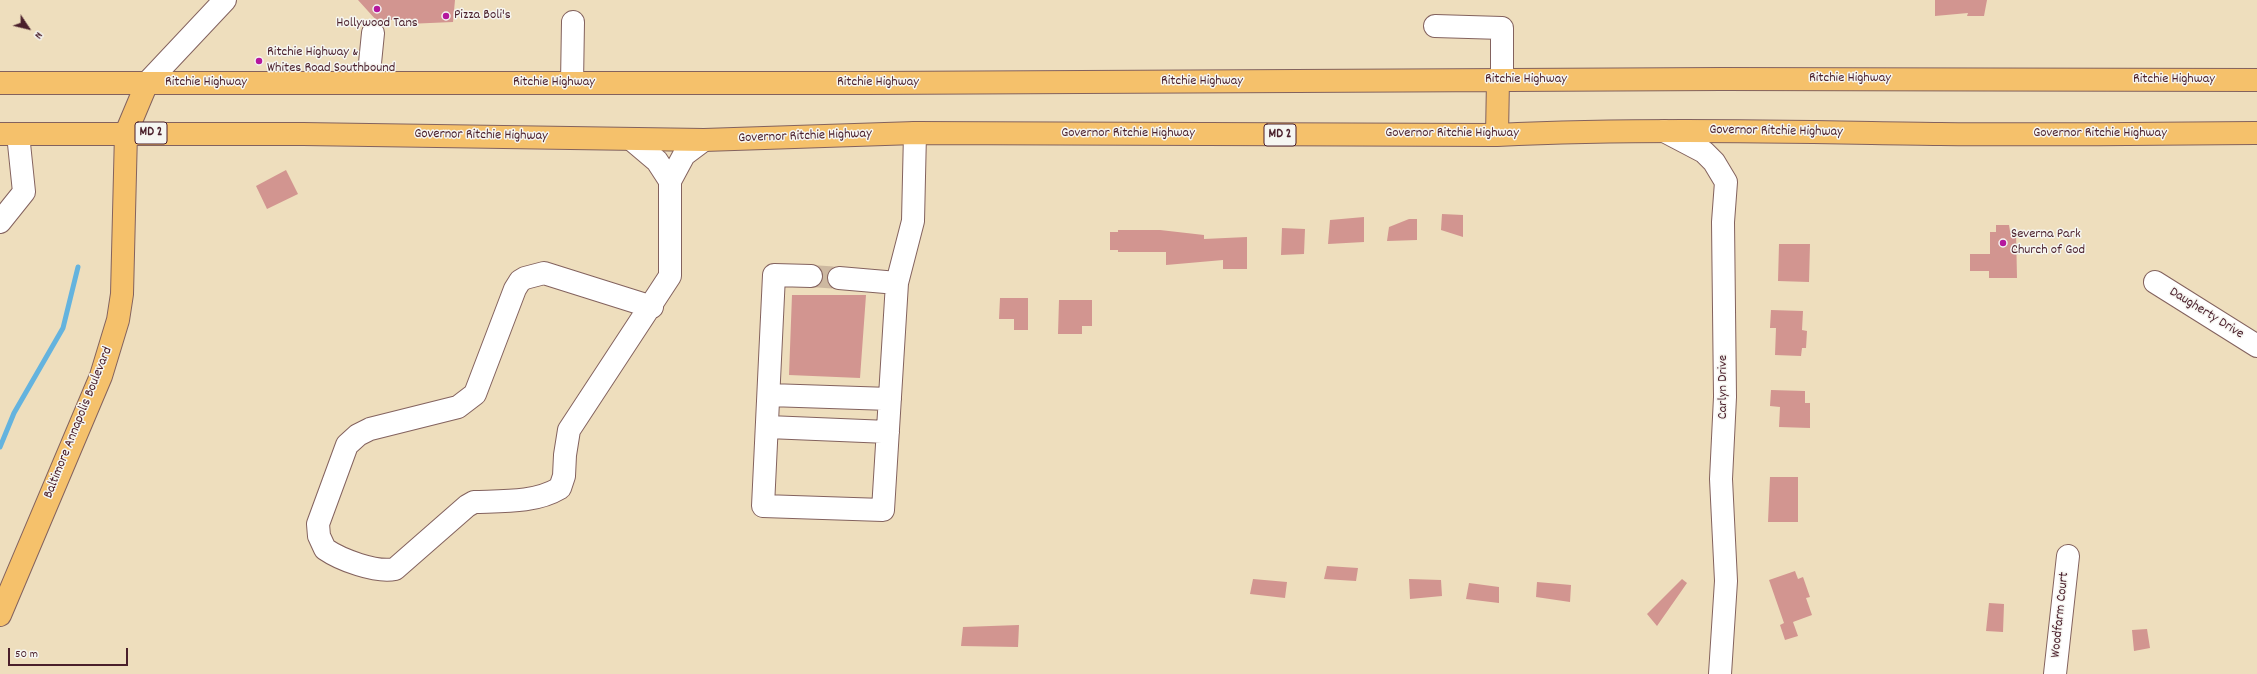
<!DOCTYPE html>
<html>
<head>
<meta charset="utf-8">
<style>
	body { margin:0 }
	#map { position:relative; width:2257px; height:674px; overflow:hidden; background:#eedebd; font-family:Dekko,sans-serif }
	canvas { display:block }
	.north { position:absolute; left:8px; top:8px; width:40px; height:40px; -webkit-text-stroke:3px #f6f6f2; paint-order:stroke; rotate:125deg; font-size:11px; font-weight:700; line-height:16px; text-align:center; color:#4a1f2b }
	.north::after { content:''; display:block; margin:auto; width:14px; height:18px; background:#4a1f2b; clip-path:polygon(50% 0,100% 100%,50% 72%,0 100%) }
	.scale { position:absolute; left:8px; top:648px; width:120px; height:18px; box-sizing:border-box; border:2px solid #4a1f2b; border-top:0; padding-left:5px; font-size:12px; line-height:14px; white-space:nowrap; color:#4a1f2b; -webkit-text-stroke:3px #f6f6f2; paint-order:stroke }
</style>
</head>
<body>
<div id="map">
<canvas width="2257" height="674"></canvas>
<div class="north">N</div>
<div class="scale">50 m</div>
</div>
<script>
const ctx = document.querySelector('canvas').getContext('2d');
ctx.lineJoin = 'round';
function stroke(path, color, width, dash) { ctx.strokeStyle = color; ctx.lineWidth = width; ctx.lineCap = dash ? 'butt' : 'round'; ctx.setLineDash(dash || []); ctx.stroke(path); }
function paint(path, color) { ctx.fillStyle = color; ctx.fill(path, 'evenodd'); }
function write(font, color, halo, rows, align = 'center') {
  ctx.font = font + ' Dekko,sans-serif'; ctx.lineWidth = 3; ctx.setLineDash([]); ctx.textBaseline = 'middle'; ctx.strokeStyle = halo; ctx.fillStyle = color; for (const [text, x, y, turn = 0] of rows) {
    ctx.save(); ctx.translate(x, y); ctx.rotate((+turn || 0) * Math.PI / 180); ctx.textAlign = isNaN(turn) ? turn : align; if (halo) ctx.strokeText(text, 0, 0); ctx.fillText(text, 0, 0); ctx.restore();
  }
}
const stream = new Path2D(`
	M 0,447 L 14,413 L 63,328 L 78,267`);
const building = new Path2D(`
	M 358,0 L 455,0 L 453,22 L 407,24 L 404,19 L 377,21 Z
	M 1935,0 L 1987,0 L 1984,16 L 1967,16 L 1968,13 L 1935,16 Z
	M 286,170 L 298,194 L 267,209 L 256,186 Z
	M 1442,214 L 1463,215 L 1463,237 L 1441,230 Z
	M 1364,217 L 1364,242 L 1328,244 L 1330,220 Z
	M 1409,219 L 1417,219 L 1417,240 L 1387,241 L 1389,227 Z
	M 1996,225 L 2009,225 L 2010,231 L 2016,231 L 2017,278 L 1989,278 L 1989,271 L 1970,271 L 1970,254 L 1990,254 L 1990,232 L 1996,232 Z
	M 1282,228 L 1305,229 L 1304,254 L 1281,255 Z
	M 1118,230 L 1160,230 L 1204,235 L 1204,239 L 1247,237 L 1247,269 L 1223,269 L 1223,260 L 1166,265 L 1166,252 L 1118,252 L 1118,250 L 1110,250 L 1110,232 L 1118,232 Z
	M 1779,244 L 1810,244 L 1809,282 L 1778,281 Z
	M 792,295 L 866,295 L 860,378 L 789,375 Z
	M 1000,298 L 1028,298 L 1028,330 L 1014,330 L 1014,319 L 999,319 Z
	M 1059,300 L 1092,300 L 1092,326 L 1082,326 L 1082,334 L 1058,334 Z
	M 1771,310 L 1803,311 L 1802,330 L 1807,331 L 1806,348 L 1802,348 L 1801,356 L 1775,355 L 1776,328 L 1770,328 Z
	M 1771,390 L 1805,391 L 1805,403 L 1810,403 L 1810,428 L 1779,427 L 1780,407 L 1770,406 Z
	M 1770,477 L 1798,477 L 1798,522 L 1768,522 Z
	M 1327,566 L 1358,568 L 1356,581 L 1324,579 Z
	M 1795,571 L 1798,579 L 1803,577 L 1810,597 L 1806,598 L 1812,615 L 1793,622 L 1798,636 L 1785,640 L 1780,625 L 1784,623 L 1769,580 Z
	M 1253,579 L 1287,582 L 1285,598 L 1250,594 Z
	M 1409,579 L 1441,580 L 1442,596 L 1410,599 Z
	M 1682,579 L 1687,583 L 1657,626 L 1647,614 Z
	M 1537,582 L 1571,585 L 1570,602 L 1536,597 Z
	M 1469,583 L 1499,587 L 1499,603 L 1466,599 Z
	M 1989,603 L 2004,604 L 2003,632 L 1986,631 Z
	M 1019,625 L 1018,647 L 961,646 L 963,627 Z
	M 2147,629 L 2150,648 L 2134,651 L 2132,630 Z`);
const minorTunnel = new Path2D(`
	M 811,276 L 839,278`);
const minor = new Path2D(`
	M 1435,26 L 1502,28 L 1502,80
	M 147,83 L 225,0
	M 368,83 L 373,33
	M 572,83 L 573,22
	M 1664,131 L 1704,152 L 1714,162 L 1726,182 L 1723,222 L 1725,397 L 1721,479 L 1726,581 L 1720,674
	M 631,139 L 657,161 L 670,181
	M 0,222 L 24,192 L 18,134
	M 811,276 L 774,275 L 763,506 L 883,510 L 897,283 L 913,221 L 915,133
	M 839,278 L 897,283
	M 2155,282 L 2257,346
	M 652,307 L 544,273 L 525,278 L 520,281 L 515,289 L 475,394 L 458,407 L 370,429 L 358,435 L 347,445 L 318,524 L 319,536 L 325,549 C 341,560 376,573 395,569 L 467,506 L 474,502 C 503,501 535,503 560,488 L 564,476 L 565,455 L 569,430 L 670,276 L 670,181 L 684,155 L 704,140
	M 769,395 L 890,399
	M 768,427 L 888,432
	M 2055,674 L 2068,556`);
const major = new Path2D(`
	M 0,615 L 101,376 L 118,320 L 122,294 L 126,133 L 147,83`);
const highway = new Path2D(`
	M 0,83 L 869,83 L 1722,79 L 2257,80
	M 0,134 L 303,134 L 704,140 L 915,133 L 1497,135 C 1644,128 1792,132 1940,134 C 2046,135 2151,134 2257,133
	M 1497,135 L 1498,80`);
const markers = [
	[377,9,4,"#b5179e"],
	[446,16,4,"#b5179e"],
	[259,61,4,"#b5179e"],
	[2003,243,4,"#b5179e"]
];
const shields = [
	[151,133,32],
	[1280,135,32]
];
const shieldNames = [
	["MD 2",151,133],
	["MD 2",1280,135]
];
const poiNames = [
	["Pizza Boli's",454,16],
	["Hollywood Tans",377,24,"center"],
	["Ritchie Highway &",267,53],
	["Whites Road Southbound",267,69],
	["Severna Park",2011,235],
	["Church of God",2011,251]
];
const streetNames = [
	["Ritchie Highway",1850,79],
	["Ritchie Highway",1526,80],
	["Ritchie Highway",2174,80],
	["Ritchie Highway",1202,82],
	["Ritchie Highway",206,83],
	["Ritchie Highway",554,83],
	["Ritchie Highway",878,83],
	["Governor Ritchie Highway",1776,132,1],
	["Governor Ritchie Highway",1128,134],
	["Governor Ritchie Highway",1452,134],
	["Governor Ritchie Highway",2100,134],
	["Governor Ritchie Highway",481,136,1],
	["Governor Ritchie Highway",805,137,-2],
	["Daugherty Drive",2206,314,32],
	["Carlyn Drive",1724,387,-90],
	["Baltimore Annapolis Boulevard",79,423,-68],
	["Woodfarm Court",2061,615,-84]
];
stroke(stream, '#64b3de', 5);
paint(building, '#d29590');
stroke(minorTunnel, '#cdb8a0', 22, [22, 11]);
stroke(minor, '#83625e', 24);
stroke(major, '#83625e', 24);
stroke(highway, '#83625e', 24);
stroke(minor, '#fff', 22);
stroke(major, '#f5c16b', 22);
stroke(highway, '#f5c16b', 22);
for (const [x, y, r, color] of markers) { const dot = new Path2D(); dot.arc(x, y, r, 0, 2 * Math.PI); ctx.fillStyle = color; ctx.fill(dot); stroke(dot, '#f6f6f2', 1.5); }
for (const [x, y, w] of shields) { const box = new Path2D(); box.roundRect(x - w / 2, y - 11, w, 22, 3); ctx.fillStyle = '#f6f6f2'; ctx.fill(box); stroke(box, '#4a1f2b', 1); }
write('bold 13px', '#4a1f2b', null, shieldNames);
write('14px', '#4a1f2b', '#f6f6f2', poiNames, 'left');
write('14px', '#4a1f2b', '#f6f6f2', streetNames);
</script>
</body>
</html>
